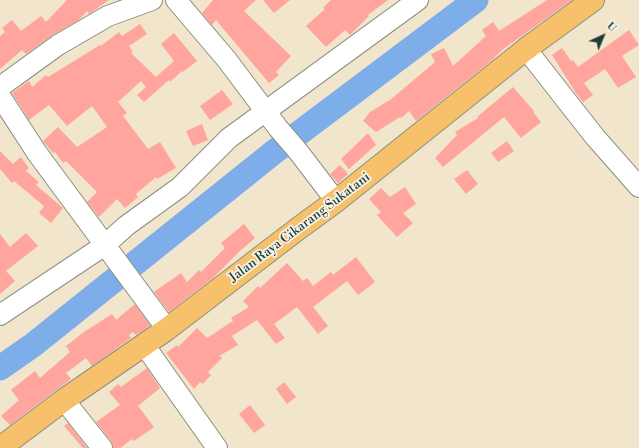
<!DOCTYPE html>
<html>
<head>
<meta charset="utf-8">
<style>
	body { margin:0 }
	#map { position:relative; width:639px; height:448px; overflow:hidden; background:#f1e5cb; font-family:"Libre Bodoni",serif }
	canvas { display:block }
	.north { position:absolute; left:583px; top:16px; width:40px; height:40px; -webkit-text-stroke:3px #f7f3e8; paint-order:stroke; rotate:44deg; font-size:11px; font-weight:700; line-height:16px; text-align:center; color:#1f3d34 }
	.north::after { content:''; display:block; margin:auto; width:14px; height:18px; background:#1f3d34; clip-path:polygon(50% 0,100% 100%,50% 72%,0 100%) }
</style>
</head>
<body>
<div id="map">
<canvas width="639" height="448"></canvas>
<div class="north">U</div>
</div>
<script>
const ctx = document.querySelector('canvas').getContext('2d');
ctx.lineJoin = 'round';
function stroke(path, color, width, dash) { ctx.strokeStyle = color; ctx.lineWidth = width; ctx.lineCap = dash ? 'butt' : 'round'; ctx.setLineDash(dash || []); ctx.stroke(path); }
function paint(path, color) { ctx.fillStyle = color; ctx.fill(path, 'evenodd'); }
function write(font, color, halo, rows, align = 'center') {
  ctx.font = font + ' "Libre Bodoni",serif'; ctx.lineWidth = 3.5; ctx.setLineDash([]); ctx.textBaseline = 'middle'; ctx.strokeStyle = halo; ctx.fillStyle = color; for (const [text, x, y, turn = 0] of rows) {
    ctx.save(); ctx.translate(x, y); ctx.rotate((+turn || 0) * Math.PI / 180); ctx.textAlign = isNaN(turn) ? turn : align; if (halo) ctx.strokeText(text, 0, 0); ctx.fillText(text, 0, 0); ctx.restore();
  }
}
const river = new Path2D(`
	M 0,368 L 33,345 L 274,152 L 476,0`);
const building = new Path2D(`
	M 67,0 L 109,0 L 89,14 L 87,11 L 79,20 L 51,36 L 26,54 L 22,50 L 0,69 L 0,36 L 5,32 L 2,28 L 12,20 L 21,31 L 41,16 L 46,22 Z
	M 213,0 L 256,0 L 244,11 L 291,56 L 276,72 L 279,75 L 269,83 L 216,20 L 212,25 L 202,13 Z
	M 263,0 L 290,0 L 274,13 Z
	M 331,0 L 388,0 L 368,15 L 369,16 L 350,35 L 345,30 L 326,47 L 306,26 L 325,9 L 323,8 Z
	M 547,0 L 572,0 L 502,50 L 491,61 L 416,121 L 409,111 L 401,118 L 400,117 L 376,132 L 363,121 L 370,112 L 390,100 L 435,62 L 431,54 L 444,48 L 453,66 L 486,36 L 482,30 L 493,22 L 499,31 Z
	M 140,24 L 147,34 L 129,46 L 133,52 L 131,53 L 156,77 L 174,61 L 161,44 L 174,33 L 197,61 L 183,72 L 182,71 L 170,82 L 169,80 L 144,102 L 137,95 L 146,87 L 141,81 L 118,102 L 127,113 L 123,116 L 148,149 L 160,142 L 176,168 L 157,179 L 156,177 L 136,194 L 138,197 L 125,208 L 117,199 L 99,217 L 87,202 L 97,192 L 66,161 L 63,163 L 55,152 L 53,153 L 43,141 L 58,127 L 77,147 L 107,127 L 92,106 L 67,126 L 49,105 L 29,120 L 12,93 L 29,81 L 32,87 L 46,75 L 48,77 L 100,45 L 101,46 L 119,32 L 122,36 Z
	M 629,30 L 639,45 L 622,56 L 636,77 L 618,88 L 605,69 L 584,83 L 593,95 L 583,102 L 576,93 L 552,55 L 562,48 L 571,61 L 573,60 L 578,67 Z
	M 513,87 L 534,111 L 533,112 L 541,122 L 521,138 L 504,117 L 443,167 L 435,158 L 457,135 L 455,132 L 478,118 L 477,117 Z
	M 222,90 L 233,104 L 210,120 L 200,106 Z
	M 202,124 L 208,140 L 193,146 L 186,131 Z
	M 368,133 L 376,145 L 349,169 L 341,159 Z
	M 507,141 L 514,151 L 498,162 L 491,153 Z
	M 0,151 L 13,164 L 21,157 L 29,168 L 26,171 L 39,182 L 36,185 L 63,208 L 51,223 L 39,213 L 44,206 L 14,181 L 12,183 L 0,169 Z
	M 340,165 L 348,174 L 338,183 L 330,174 Z
	M 467,170 L 478,184 L 466,194 L 454,179 Z
	M 405,187 L 416,204 L 403,213 L 413,223 L 397,237 L 377,215 L 381,212 L 369,199 L 381,188 L 390,197 Z
	M 244,224 L 255,238 L 240,251 L 213,278 L 169,312 L 154,292 L 181,273 L 187,282 L 199,270 L 201,272 L 225,248 L 221,243 Z
	M 26,233 L 38,246 L 6,271 L 15,281 L 0,294 L 0,234 L 10,247 Z
	M 356,257 L 375,282 L 358,295 L 347,281 L 313,307 L 328,326 L 318,334 L 297,307 L 274,324 L 285,338 L 276,344 L 257,320 L 232,336 L 238,345 L 219,356 L 222,358 L 208,372 L 211,375 L 203,384 L 200,382 L 194,389 L 166,353 L 177,345 L 178,347 L 197,328 L 207,338 L 233,321 L 231,318 L 249,307 L 243,301 L 258,286 L 260,288 L 287,263 L 303,281 L 307,278 L 313,286 L 331,272 L 333,275 Z
	M 135,304 L 150,325 L 144,330 L 136,335 L 133,332 L 129,335 L 131,338 L 92,366 L 86,358 L 66,373 L 71,379 L 10,425 L 1,416 L 19,400 L 11,390 L 35,371 L 40,378 L 70,352 L 66,346 L 84,332 L 112,314 L 116,320 Z
	M 147,368 L 160,388 L 138,406 L 154,427 L 134,441 L 132,439 L 120,448 L 113,448 L 111,441 L 96,422 L 120,405 L 109,392 L 118,384 L 121,387 Z
	M 284,382 L 296,397 L 287,404 L 276,389 Z
	M 250,405 L 265,425 L 254,433 L 239,414 Z
	M 68,423 L 87,448 L 83,448 L 64,426 Z`);
const minor = new Path2D(`
	M 176,0 L 227,60 L 278,128 L 297,150 L 336,201
	M 526,49 L 595,137 L 639,187
	M 0,87 L 58,45 L 108,16 L 152,0
	M 0,96 L 37,153 L 167,329
	M 0,315 L 105,245 L 126,226 L 180,187 L 229,138 L 418,0
	M 145,346 L 217,448
	M 64,400 L 102,448`);
const major = new Path2D(`
	M 0,448 L 64,400 L 167,329 L 299,228 L 336,201 L 526,49 L 593,0`);
const streetNames = [
	["Jalan Raya Cikarang Sukatani",300,228,-37]
];
stroke(river, '#7eaee9', 25);
paint(building, '#ffa59d');
stroke(minor, '#889180', 22);
stroke(major, '#889180', 24);
stroke(minor, '#fff', 20);
stroke(major, '#f7c06b', 22);
write('13px', '#1f3d34', '#f7f3e8', streetNames);
</script>
</body>
</html>
